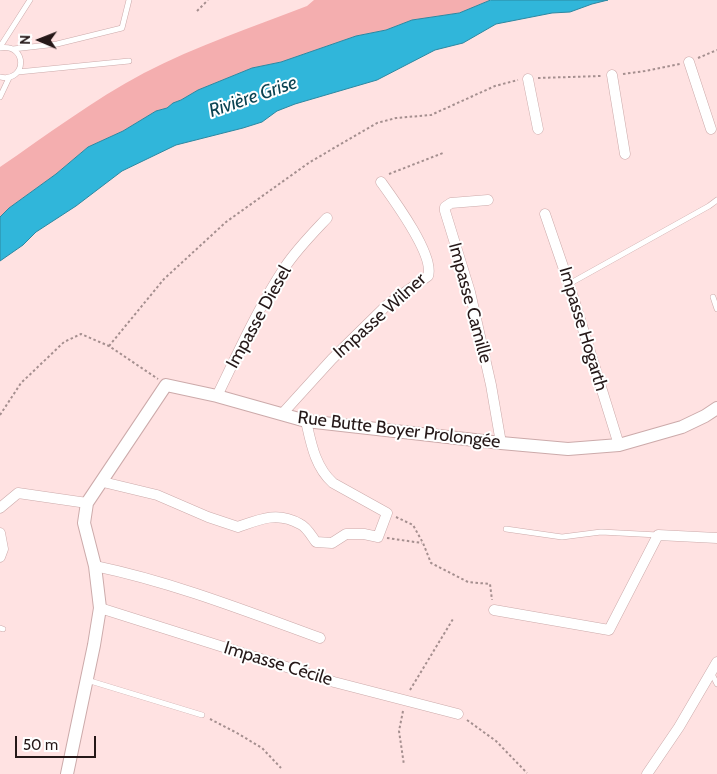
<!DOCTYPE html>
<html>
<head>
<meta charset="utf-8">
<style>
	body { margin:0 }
	#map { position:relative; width:717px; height:774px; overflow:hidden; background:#ffe2e2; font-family:Cabin,sans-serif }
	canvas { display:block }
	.north { position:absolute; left:15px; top:15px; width:50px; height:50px; -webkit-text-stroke:4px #fff; paint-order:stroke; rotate:271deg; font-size:14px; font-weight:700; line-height:20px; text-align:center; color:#251818 }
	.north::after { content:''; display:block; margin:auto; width:18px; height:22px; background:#251818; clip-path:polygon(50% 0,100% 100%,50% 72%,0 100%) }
	.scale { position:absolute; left:15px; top:736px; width:81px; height:22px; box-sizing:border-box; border:2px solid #251818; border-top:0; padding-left:6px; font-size:15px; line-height:18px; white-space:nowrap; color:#251818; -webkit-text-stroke:4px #fff; paint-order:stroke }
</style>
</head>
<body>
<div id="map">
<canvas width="717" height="774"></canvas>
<div class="north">N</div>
<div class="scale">50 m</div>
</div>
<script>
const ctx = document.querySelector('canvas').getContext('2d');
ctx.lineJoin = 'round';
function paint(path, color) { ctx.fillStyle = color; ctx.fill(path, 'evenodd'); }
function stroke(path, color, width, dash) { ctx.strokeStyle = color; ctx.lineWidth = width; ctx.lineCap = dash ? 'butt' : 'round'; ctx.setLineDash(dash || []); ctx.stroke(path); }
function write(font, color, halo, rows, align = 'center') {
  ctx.font = font + ' Cabin,sans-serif'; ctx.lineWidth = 4; ctx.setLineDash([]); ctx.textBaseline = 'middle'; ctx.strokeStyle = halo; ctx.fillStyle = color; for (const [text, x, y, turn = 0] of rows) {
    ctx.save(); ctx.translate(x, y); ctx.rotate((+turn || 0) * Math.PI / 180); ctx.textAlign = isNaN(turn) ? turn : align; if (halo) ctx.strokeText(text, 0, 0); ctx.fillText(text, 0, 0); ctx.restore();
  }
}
const green = new Path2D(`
	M 314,0 L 491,0 L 459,13 L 412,20 L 386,30 L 356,36 L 281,62 L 252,68 L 198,90 L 181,100 L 173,103 L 167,108 L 156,111 L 123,131 L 88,147 L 56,174 L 9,208 L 0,217 L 0,167 C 47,135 93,100 144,73 C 196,46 253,27 307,6 Z`);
const water = new Path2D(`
	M 491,0 L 608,0 L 592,4 L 570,12 L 552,13 L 496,24 L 463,43 L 435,50 L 377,80 L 295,104 L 277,111 L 262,122 L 243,128 L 176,145 L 122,171 L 76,206 L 36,232 L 23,245 L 0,261 L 0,217 L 9,208 L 56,174 L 88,147 L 123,131 L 156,111 L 167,108 L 173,103 L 181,100 L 198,90 L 252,68 L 281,62 L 356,36 L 386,30 L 412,20 L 459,13 Z`);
const path = new Path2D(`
	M 197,11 L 208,0
	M 698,58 L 717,50
	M 623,74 L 645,71 L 680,64
	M 538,78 L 601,76
	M 389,174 L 443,153
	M 109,346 L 164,279 L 226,222 L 310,162 L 377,123 L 396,118 L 431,115 L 495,86 L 518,80
	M 0,415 L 21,383 L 64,342 L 81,334 L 109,346 L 158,379
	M 396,517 L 413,525 L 423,543 L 431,563 L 468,582 L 490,584 L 492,600
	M 387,538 L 422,543
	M 410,690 L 453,619
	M 403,711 L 399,731 L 404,765
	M 210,719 L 237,733 L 262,748 L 281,768
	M 467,720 L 496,741 L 527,773`);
const service = new Path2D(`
	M 0,47 L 30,0
	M 0,48 C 28,43 27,83 0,77
	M 13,49 L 57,44 L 122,28 L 129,0
	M 18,72 L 129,61
	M 0,97 L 9,78
	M 569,284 L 709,206 L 717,200
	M 713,297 L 717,309
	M 506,529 L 562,537 L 601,532 L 658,535
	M 0,628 L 3,629
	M 711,672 L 717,684
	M 87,680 L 202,715`);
const minor = new Path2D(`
	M 689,62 L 711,129
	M 612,75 L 625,154
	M 528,79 L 538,129
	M 488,200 L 451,203 L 445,207 L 445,211 L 470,292 L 491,385 L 501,443
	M 545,214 L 569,284 L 619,445
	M 217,396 C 238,353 258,308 285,267 C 297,249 312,234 327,218
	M 282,414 L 332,359 L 387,305 L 428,276 C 435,256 394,200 381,182
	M 103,482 L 157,495 L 208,517 L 238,527 C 260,519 278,511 300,524 C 307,527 312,537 316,542 L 332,543 L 346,534 L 364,534 L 378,537 L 387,513 L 333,483 C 315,467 311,443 306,421
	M 0,508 L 18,493 L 87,503
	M 0,533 L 3,549 L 0,557
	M 95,566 C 172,582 246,611 320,638
	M 100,608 L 334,682 L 458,714
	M 494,610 L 609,630 L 658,535 L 717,538
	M 647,774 L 679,727 L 717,662`);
const tertiary = new Path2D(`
	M 67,774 L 94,645 L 100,608 L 95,566 L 84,523 L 87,503 L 166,385 L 217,396 L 306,421 L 501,443 L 568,449 L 619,445 L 682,427 L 705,416 L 717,408`);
const streetNames = [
	["Impasse Camille",470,303,75],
	["Impasse Wilner",380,316,-42],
	["Impasse Diesel",259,317,-61],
	["Impasse Hogarth",583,329,73],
	["Rue Butte Boyer Prolongée",399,430,7],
	["Impasse Cécile",278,664,17]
];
const waterNames = [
	["Rivière Grise",253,97,-19]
];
paint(green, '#f4aeaf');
paint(water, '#30b6da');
stroke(water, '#2d87a0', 1);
stroke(service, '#caa', 6);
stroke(minor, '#caa', 11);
stroke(tertiary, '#caa', 14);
stroke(path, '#a58f8f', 2, [2.5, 2.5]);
stroke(service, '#fff', 5);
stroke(minor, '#fff', 10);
stroke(tertiary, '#fff', 12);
write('18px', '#251818', '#fff', streetNames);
write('italic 19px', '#0a4352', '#fff', waterNames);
</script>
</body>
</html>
